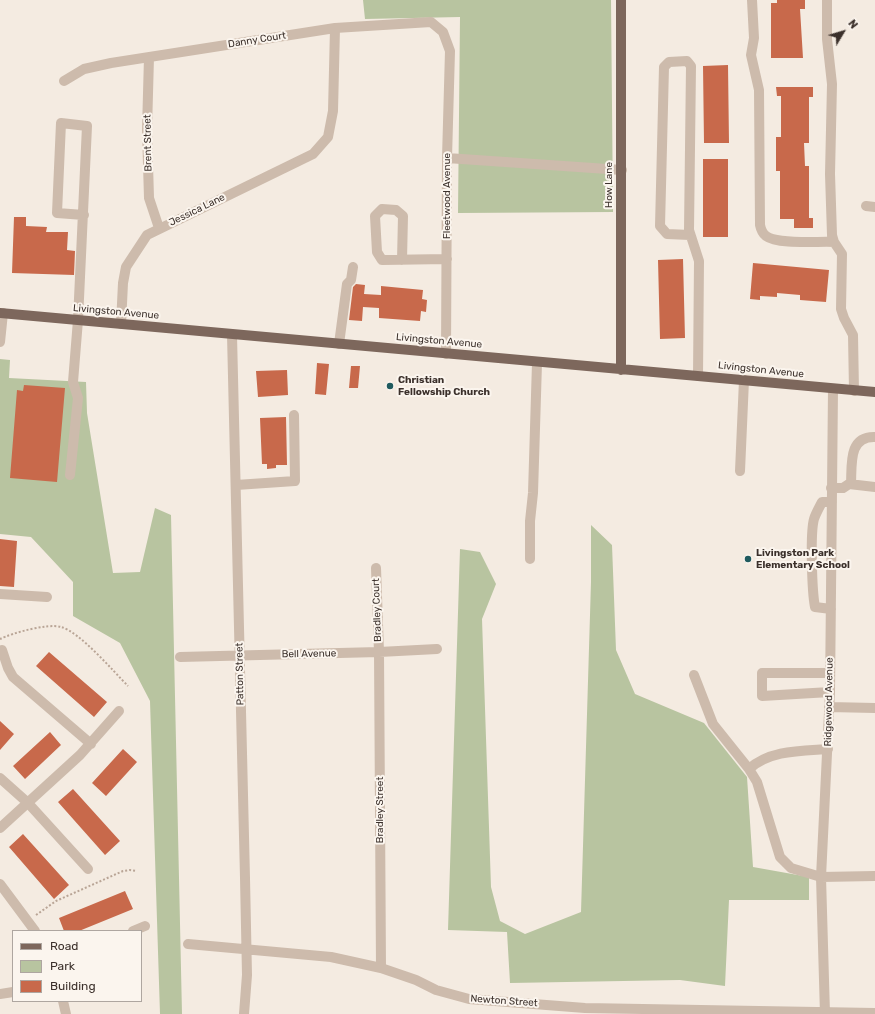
<!DOCTYPE html>
<html>
<head>
<meta charset="utf-8">
<style>
	body { margin:0 }
	#map { position:relative; width:875px; height:1014px; overflow:hidden; background:#f4ebe1; font-family:Rubik,sans-serif }
	canvas { display:block }
	.legend { position:absolute; left:12px; top:930px; width:130px; height:72px; box-sizing:border-box; background:#fbf5ee; border:1px solid #aea6a0; margin:0; padding:5px 7px; list-style:none; font-size:12px; color:#3b302b }
	.legend li { display:flex; align-items:center; gap:8px; height:20px }
	.legend b { width:20px; border:1px solid #aea6a0 }
	.north { position:absolute; left:823px; top:12px; width:40px; height:40px; -webkit-text-stroke:3px #fbf5ee; paint-order:stroke; rotate:52deg; font-size:11px; font-weight:700; line-height:16px; text-align:center; color:#3b302b }
	.north::after { content:''; display:block; margin:auto; width:14px; height:18px; background:#3b302b; clip-path:polygon(50% 0,100% 100%,50% 72%,0 100%) }
</style>
</head>
<body>
<div id="map">
<canvas width="875" height="1014"></canvas>
<ul class="legend">
<li><b style="height:5px;background:#7d675c"></b>Road</li>
<li><b style="height:11px;background:#b8c4a0"></b>Park</li>
<li><b style="height:11px;background:#c8694b"></b>Building</li>
</ul>
<div class="north">N</div>
</div>
<script>
const ctx = document.querySelector('canvas').getContext('2d');
ctx.lineJoin = 'round';
function paint(path, color) { ctx.fillStyle = color; ctx.fill(path, 'evenodd'); }
function stroke(path, color, width, dash) { ctx.strokeStyle = color; ctx.lineWidth = width; ctx.lineCap = dash ? 'butt' : 'round'; ctx.setLineDash(dash || []); ctx.stroke(path); }
function write(font, color, halo, rows, align = 'center') {
  ctx.font = font + ' Rubik,sans-serif'; ctx.lineWidth = 4; ctx.setLineDash([]); ctx.textBaseline = 'middle'; ctx.strokeStyle = halo; ctx.fillStyle = color; for (const [text, x, y, turn = 0] of rows) {
    ctx.save(); ctx.translate(x, y); ctx.rotate((+turn || 0) * Math.PI / 180); ctx.textAlign = isNaN(turn) ? turn : align; if (halo) ctx.strokeText(text, 0, 0); ctx.fillText(text, 0, 0); ctx.restore();
  }
}
const green = new Path2D(`
	M 363,0 L 611,0 L 613,212 L 458,213 L 460,17 L 365,19 Z
	M 0,359 L 10,360 L 9,378 L 86,382 L 87,413 L 113,573 L 140,572 L 155,508 L 171,515 L 182,1014 L 160,1014 L 150,701 L 120,643 L 73,616 L 73,582 L 31,537 L 0,534 Z
	M 591,525 L 612,545 L 616,650 L 635,694 L 704,723 L 747,777 L 753,867 L 809,877 L 809,900 L 729,900 L 725,986 L 680,980 L 510,983 L 507,932 L 448,930 L 460,549 L 480,552 L 496,584 L 482,619 L 491,887 L 500,921 L 525,934 L 581,912 L 591,582 Z`);
const building = new Path2D(`
	M 777,0 L 805,0 L 805,9 L 800,9 L 803,58 L 771,58 L 771,3 L 777,3 Z
	M 728,65 L 729,143 L 704,143 L 703,66 Z
	M 776,87 L 813,87 L 813,97 L 809,97 L 809,143 L 804,143 L 805,166 L 809,166 L 809,218 L 813,218 L 813,228 L 794,228 L 794,219 L 780,219 L 780,171 L 776,171 L 776,137 L 781,137 L 781,96 L 777,96 Z
	M 703,159 L 728,159 L 728,237 L 703,237 Z
	M 14,217 L 26,217 L 26,226 L 47,227 L 46,232 L 68,232 L 67,250 L 75,251 L 74,275 L 12,273 Z
	M 683,259 L 685,338 L 660,339 L 658,260 Z
	M 753,263 L 829,270 L 826,302 L 800,300 L 800,295 L 777,293 L 777,297 L 760,296 L 760,300 L 750,299 Z
	M 356,284 L 365,285 L 364,294 L 381,295 L 381,286 L 423,290 L 422,299 L 427,300 L 426,312 L 421,311 L 420,321 L 379,318 L 379,308 L 363,307 L 362,321 L 349,320 L 353,287 Z
	M 317,363 L 329,364 L 326,395 L 315,394 Z
	M 351,366 L 360,366 L 358,388 L 349,388 Z
	M 287,370 L 288,395 L 258,397 L 256,371 Z
	M 24,385 L 65,388 L 57,482 L 10,478 L 17,390 L 23,391 Z
	M 286,417 L 287,465 L 276,465 L 276,468 L 267,469 L 267,464 L 262,464 L 260,418 Z
	M 0,539 L 17,541 L 14,587 L 0,586 Z
	M 49,652 L 107,702 L 94,717 L 36,666 Z
	M 0,721 L 14,734 L 0,750 Z
	M 50,732 L 61,745 L 25,779 L 13,766 Z
	M 123,749 L 137,762 L 106,796 L 92,783 Z
	M 73,789 L 120,841 L 105,855 L 58,802 Z
	M 23,834 L 69,885 L 54,899 L 9,847 Z
	M 125,891 L 133,909 L 79,931 L 64,931 L 59,918 Z`);
const path = new Path2D(`
	M 0,639 C 12,633 48,623 61,627 C 80,632 113,671 128,686
	M 36,915 L 56,901 L 123,871 L 130,870 L 136,871`);
const minor = new Path2D(`
	M 752,0 L 754,38 L 751,55 L 759,90 L 760,225 C 761,230 762,233 766,236 C 778,245 819,241 834,242
	M 827,0 L 827,39 L 832,84 L 830,174 L 832,235 L 834,242 L 842,254 L 841,309 L 844,318 L 853,335 L 854,391
	M 149,57 L 147,130 L 149,198 L 159,228
	M 64,81 L 84,69 L 111,63 L 335,28 L 431,22 L 443,32 L 450,51 L 447,158 L 446,354
	M 447,158 L 622,170
	M 866,206 L 875,207
	M 690,235 L 667,234 L 660,226 L 664,67 L 669,62 L 687,61 L 691,66 L 689,230 L 699,261 L 698,376
	M 402,260 L 403,216 L 396,210 L 382,209 L 375,216 L 377,252 L 382,260 L 447,259
	M 121,324 L 123,283 L 126,267 L 147,235 L 313,154 L 328,137 L 333,111 L 335,28
	M 232,335 L 245,878 L 247,975 L 244,1014
	M 0,342 L 3,313
	M 339,344 L 347,284 L 351,280 L 353,267
	M 740,471 L 744,380
	M 70,475 L 78,398 L 73,382 L 78,320 L 87,126 L 61,123 L 57,213 L 84,215
	M 851,484 C 852,465 848,436 875,437
	M 236,485 L 295,481 L 294,415
	M 831,488 L 843,488 L 849,484 L 875,487
	M 530,559 L 530,521 L 533,493 L 537,363
	M 376,568 L 379,652 L 381,968
	M 0,594 L 47,597
	M 831,609 L 815,607 C 812,592 810,533 814,519 C 816,513 819,508 822,502 L 832,502
	M 2,650 L 8,668 L 13,677 L 91,744
	M 180,657 L 379,652 L 437,649
	M 829,673 L 762,673 L 762,696 L 830,692
	M 694,675 L 713,724 L 749,769 L 757,782 L 780,857 L 791,868 L 821,877 L 875,876
	M 829,707 L 875,708
	M 749,769 C 770,750 801,751 828,749
	M 0,778 L 28,803 L 88,869
	M 0,828 L 80,755 L 119,711
	M 0,884 L 35,931
	M 133,931 L 145,926
	M 188,944 L 331,957 L 381,968 L 416,980 L 436,990 L 469,999 L 585,1008 L 875,1013
	M 0,994 L 13,992
	M 63,1001 L 66,1014
	M 825,1014 L 821,877 L 830,692 L 833,389`);
const major = new Path2D(`
	M 0,313 L 875,392
	M 621,370 L 621,0`);
const markers = [
	[390,386,4,"#1f5a5e"],
	[748,559,4,"#1f5a5e"]
];
const streetNames = [
	["Danny Court",257,40,-9],
	["Brent Street",148,143,-91],
	["How Lane",609,185,-90],
	["Fleetwood Avenue",447,196,-90],
	["Jessica Lane",197,210,-26],
	["Livingston Avenue",116,312,5],
	["Livingston Avenue",439,341,5],
	["Livingston Avenue",761,370,6],
	["Bradley Court",377,610,-92],
	["Bell Avenue",309,654,-1],
	["Patton Street",240,674,-91],
	["Ridgewood Avenue",829,702,-89],
	["Bradley Street",380,810,-90],
	["Newton Street",504,1001,4]
];
const poiNames = [
	["Christian",398,380],
	["Fellowship Church",398,392],
	["Livingston Park",756,553],
	["Elementary School",756,565]
];
paint(green, '#b8c4a0');
paint(building, '#c8694b');
stroke(path, '#b9a596', 2, [2, 2]);
stroke(minor, '#cdbbac', 10);
stroke(major, '#7d675c', 10);
for (const [x, y, r, color] of markers) { const dot = new Path2D(); dot.arc(x, y, r, 0, 2 * Math.PI); ctx.fillStyle = color; ctx.fill(dot); stroke(dot, '#fbf5ee', 1.5); }
write('10px', '#3b302b', '#fbf5ee', streetNames);
write('bold 10px', '#3b302b', '#fbf5ee', poiNames, 'left');
</script>
</body>
</html>
